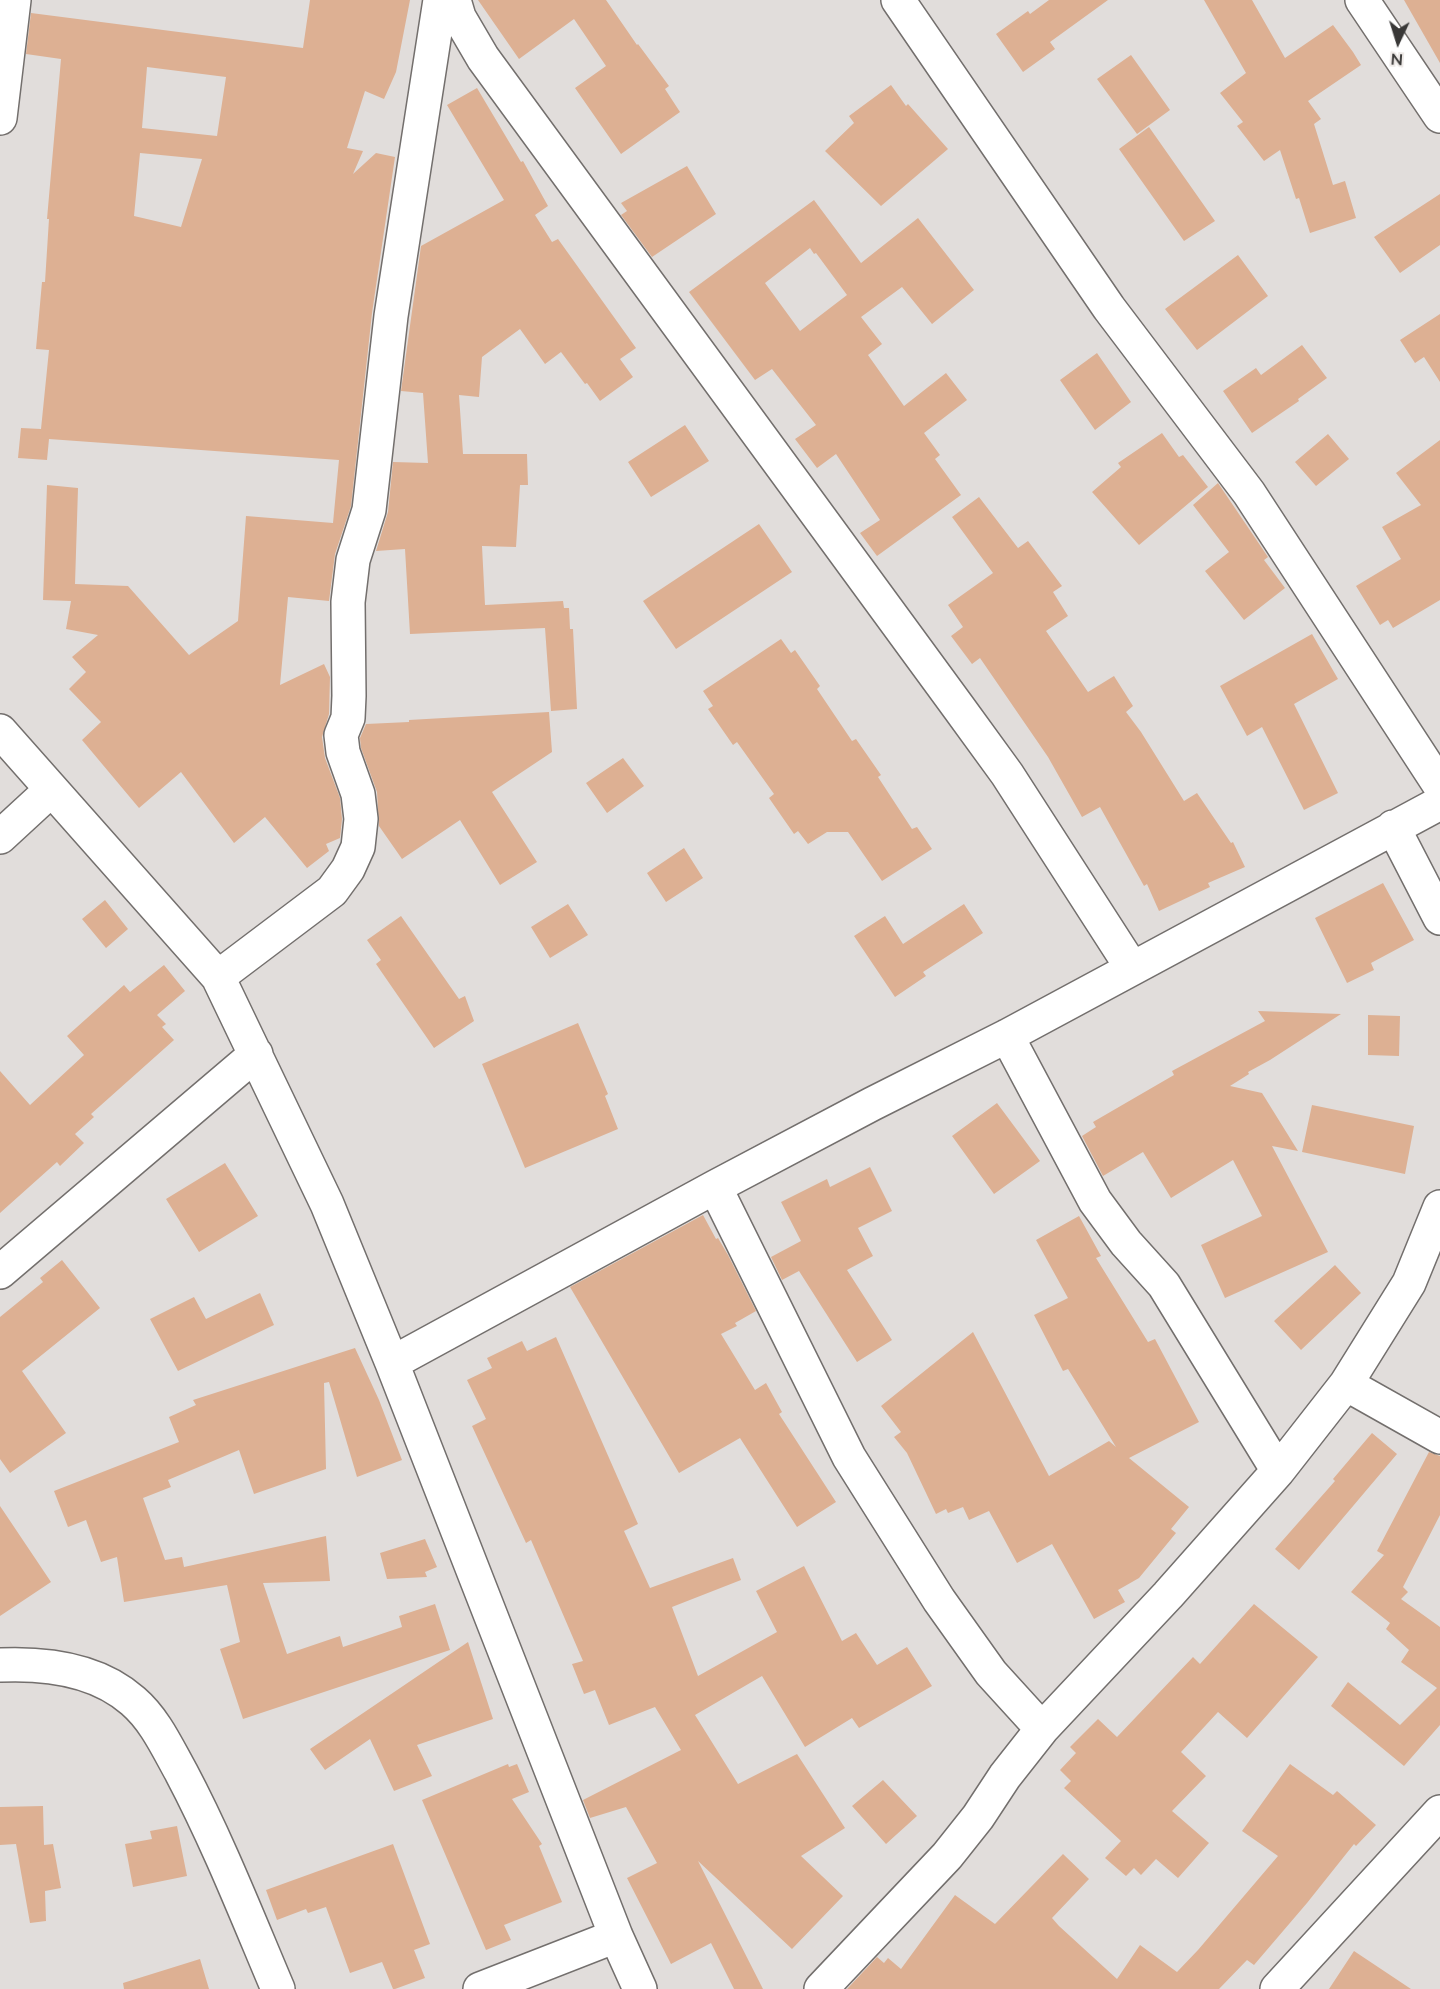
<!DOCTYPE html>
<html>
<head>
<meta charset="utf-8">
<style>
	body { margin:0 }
	#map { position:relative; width:1440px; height:1989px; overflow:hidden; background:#e1dddb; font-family:Lato,sans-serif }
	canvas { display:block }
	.north { position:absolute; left:1368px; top:12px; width:60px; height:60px; -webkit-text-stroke:4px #eeeae8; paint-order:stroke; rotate:184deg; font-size:16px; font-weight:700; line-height:24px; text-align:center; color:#393837 }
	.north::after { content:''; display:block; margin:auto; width:21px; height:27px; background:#393837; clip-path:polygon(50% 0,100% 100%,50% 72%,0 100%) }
</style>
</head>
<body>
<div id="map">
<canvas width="1440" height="1989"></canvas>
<div class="north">N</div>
</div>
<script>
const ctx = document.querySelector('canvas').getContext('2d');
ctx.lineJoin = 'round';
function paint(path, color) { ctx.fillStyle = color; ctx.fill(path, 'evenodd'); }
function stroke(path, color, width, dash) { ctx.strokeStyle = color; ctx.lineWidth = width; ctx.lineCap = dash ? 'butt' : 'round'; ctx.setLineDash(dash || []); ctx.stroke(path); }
const building = new Path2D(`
	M 310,0 L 410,0 L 396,72 L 384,99 L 365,91 L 347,148 L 363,151 L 353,174 L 376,153 L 395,157 L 372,313 L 351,506 L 335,554 L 329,601 L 288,597 L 280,685 L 324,664 L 330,677 L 329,714 L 322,737 L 325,758 L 340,798 L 342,819 L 340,838 L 326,844 L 329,851 L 307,868 L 265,817 L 234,843 L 181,772 L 139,808 L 82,740 L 101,722 L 69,689 L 86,672 L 72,657 L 98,635 L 66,629 L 71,601 L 43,600 L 47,485 L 78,488 L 75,584 L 128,586 L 189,655 L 238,621 L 246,516 L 333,523 L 339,460 L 49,439 L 47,460 L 18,458 L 21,428 L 41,429 L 49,350 L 36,349 L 42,282 L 45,282 L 49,219 L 47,219 L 61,59 L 26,54 L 31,13 L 303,48 ZM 147,67 L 226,77 L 217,136 L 142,128 ZM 140,153 L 202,159 L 181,227 L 134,216 Z
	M 478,0 L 606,0 L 637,45 L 638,44 L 669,86 L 665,89 L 680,112 L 621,154 L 575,88 L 606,66 L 574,19 L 519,59 Z
	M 1049,0 L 1108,0 L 1050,42 L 1055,49 L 1023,72 L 996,34 L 1028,11 L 1030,14 Z
	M 1204,0 L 1252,0 L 1285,58 L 1333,25 L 1353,52 L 1361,65 L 1308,101 L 1321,119 L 1314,124 L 1333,185 L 1345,181 L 1356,218 L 1310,233 L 1299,198 L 1296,199 L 1280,150 L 1264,161 L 1237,126 L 1243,122 L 1220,93 L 1246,73 Z
	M 1404,0 L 1440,0 L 1440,63 Z
	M 1131,55 L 1170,110 L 1137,134 L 1097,79 Z
	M 891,85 L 906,106 L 908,104 L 948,149 L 881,206 L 825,151 L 854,123 L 849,116 Z
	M 477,88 L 521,162 L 523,161 L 548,206 L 535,215 L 552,242 L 558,239 L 636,348 L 620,359 L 633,377 L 600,401 L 587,383 L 585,384 L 561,352 L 545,364 L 520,329 L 482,357 L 479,397 L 459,395 L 463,454 L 527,454 L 528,485 L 520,485 L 516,547 L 482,546 L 485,605 L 563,601 L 564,608 L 569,608 L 570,629 L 573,629 L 577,709 L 551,711 L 545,628 L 410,634 L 405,549 L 376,551 L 388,512 L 393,462 L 428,463 L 423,393 L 401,391 L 421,246 L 504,200 L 447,105 Z
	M 1149,127 L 1215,221 L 1184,241 L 1119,149 Z
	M 687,166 L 716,214 L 652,257 L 621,215 L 627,211 L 621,203 Z
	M 1440,194 L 1440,245 L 1400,273 L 1374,237 Z
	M 814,200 L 861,263 L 918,218 L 974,290 L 932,324 L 902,287 L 861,317 L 882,344 L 868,355 L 904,406 L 946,373 L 967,400 L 924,433 L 940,455 L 935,459 L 961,495 L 877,556 L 860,533 L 880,520 L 836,454 L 817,468 L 795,439 L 816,425 L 772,369 L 755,380 L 689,292 ZM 810,248 L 814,254 L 816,253 L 847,295 L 800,331 L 765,283 Z
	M 1238,255 L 1268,296 L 1197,350 L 1165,309 Z
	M 1440,314 L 1440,382 L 1424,357 L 1415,363 L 1400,340 Z
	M 1302,345 L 1327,378 L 1298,399 L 1299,401 L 1252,433 L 1223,391 L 1256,368 L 1261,375 Z
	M 1097,353 L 1131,402 L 1095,430 L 1060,380 Z
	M 685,425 L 709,461 L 651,497 L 628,462 Z
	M 1162,433 L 1179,457 L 1183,455 L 1208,487 L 1139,545 L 1092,492 L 1121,467 L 1118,463 Z
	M 1328,434 L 1349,459 L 1316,486 L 1295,462 Z
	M 1440,440 L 1440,600 L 1393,628 L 1388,620 L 1380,625 L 1356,586 L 1401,559 L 1382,527 L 1421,505 L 1396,473 Z
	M 1218,483 L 1268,557 L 1264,560 L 1285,588 L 1244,620 L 1205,571 L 1229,552 L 1193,505 Z
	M 979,497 L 1018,548 L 1028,541 L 1062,586 L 1053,592 L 1068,616 L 1046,631 L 1088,692 L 1114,676 L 1133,706 L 1126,712 L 1141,732 L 1184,801 L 1197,793 L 1231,843 L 1233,842 L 1245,867 L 1208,883 L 1210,887 L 1159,911 L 1147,884 L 1144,886 L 1100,807 L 1082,817 L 1048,757 L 980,658 L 972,664 L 951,636 L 963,627 L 948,605 L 993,573 L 952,517 Z
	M 759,524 L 792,572 L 676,649 L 643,601 Z
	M 1312,634 L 1338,679 L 1294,704 L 1338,793 L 1304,810 L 1262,727 L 1247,736 L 1220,686 Z
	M 781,639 L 791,653 L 795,650 L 820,686 L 817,689 L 852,741 L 856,739 L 881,775 L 878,777 L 912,829 L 917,827 L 932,849 L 882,881 L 848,832 L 827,832 L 808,844 L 798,831 L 794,834 L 769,798 L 774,794 L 737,742 L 733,745 L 708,709 L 713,706 L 703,691 Z
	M 549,712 L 552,752 L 492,792 L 537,862 L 500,885 L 460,820 L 402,859 L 379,826 L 377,792 L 361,748 L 360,738 L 366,724 L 409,722 L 409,720 Z
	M 623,758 L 644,786 L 607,813 L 586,783 Z
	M 684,848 L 703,878 L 666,902 L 647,873 Z
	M 1383,883 L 1414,940 L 1371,963 L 1374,970 L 1347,983 L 1315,918 Z
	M 105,900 L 128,929 L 106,948 L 82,919 Z
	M 568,904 L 588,935 L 550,958 L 531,927 Z
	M 964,904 L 983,933 L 923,972 L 926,976 L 895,997 L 854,936 L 885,916 L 903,944 Z
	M 401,916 L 459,999 L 465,996 L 474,1021 L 434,1048 L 376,964 L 381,960 L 367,940 Z
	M 164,965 L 185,991 L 157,1015 L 166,1024 L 162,1027 L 174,1040 L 91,1114 L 94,1117 L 75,1134 L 84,1143 L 60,1166 L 57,1162 L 0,1213 L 0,1071 L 30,1105 L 84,1055 L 67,1036 L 124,985 L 130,992 Z
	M 1258,1011 L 1341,1014 L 1270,1060 L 1248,1072 L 1249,1074 L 1230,1086 L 1262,1093 L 1298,1151 L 1272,1146 L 1328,1252 L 1225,1298 L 1201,1245 L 1262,1216 L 1233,1160 L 1171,1198 L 1143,1152 L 1103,1176 L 1082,1136 L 1096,1127 L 1093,1122 L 1174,1075 L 1172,1071 L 1265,1021 Z
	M 1368,1015 L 1400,1016 L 1399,1056 L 1368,1055 Z
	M 578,1023 L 608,1094 L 605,1096 L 618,1129 L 525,1168 L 482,1064 Z
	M 997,1103 L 1040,1161 L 994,1194 L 952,1136 Z
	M 1312,1105 L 1414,1126 L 1405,1174 L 1302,1152 Z
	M 225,1163 L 258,1216 L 199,1252 L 166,1199 Z
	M 870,1167 L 892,1211 L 858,1228 L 873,1256 L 847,1270 L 892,1340 L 857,1362 L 799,1271 L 782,1280 L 771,1257 L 801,1241 L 781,1202 L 827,1179 L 830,1187 Z
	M 703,1215 L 716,1239 L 718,1238 L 728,1255 L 756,1311 L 735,1323 L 737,1326 L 721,1334 L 755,1390 L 766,1383 L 782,1412 L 779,1414 L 836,1502 L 797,1527 L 740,1438 L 679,1473 L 570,1287 Z
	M 1079,1216 L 1101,1256 L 1096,1258 L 1148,1342 L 1155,1339 L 1199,1422 L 1129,1458 L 1189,1507 L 1171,1529 L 1176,1533 L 1139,1578 L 1118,1590 L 1125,1602 L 1094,1619 L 1052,1544 L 1017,1563 L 989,1511 L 969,1520 L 963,1507 L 948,1513 L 946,1509 L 936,1514 L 907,1453 L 894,1437 L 901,1432 L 881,1406 L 973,1332 L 1049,1476 L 1109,1441 L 1116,1447 L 1068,1369 L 1063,1371 L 1034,1315 L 1068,1298 L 1036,1240 Z
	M 62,1260 L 100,1308 L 22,1371 L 66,1433 L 10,1473 L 0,1459 L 0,1317 L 43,1282 L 40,1278 Z
	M 1335,1265 L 1361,1293 L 1301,1350 L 1274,1321 Z
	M 260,1293 L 274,1325 L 178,1371 L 150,1319 L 194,1297 L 206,1319 Z
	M 556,1337 L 638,1524 L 624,1531 L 650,1588 L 733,1558 L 741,1580 L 672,1607 L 698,1676 L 777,1632 L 756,1591 L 804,1566 L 842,1641 L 856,1633 L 877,1665 L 907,1647 L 932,1686 L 859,1728 L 852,1718 L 805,1747 L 762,1676 L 695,1715 L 738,1784 L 797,1754 L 845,1828 L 801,1856 L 843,1896 L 792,1949 L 698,1861 L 763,1989 L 734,1989 L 711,1943 L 671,1964 L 627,1878 L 657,1863 L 626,1807 L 590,1818 L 583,1800 L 681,1750 L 655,1707 L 609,1725 L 595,1690 L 584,1694 L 572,1664 L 583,1661 L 531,1540 L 526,1543 L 472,1426 L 486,1419 L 467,1380 L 492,1368 L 487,1358 L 522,1341 L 527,1351 Z
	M 355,1348 L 379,1400 L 402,1460 L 357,1477 L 329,1382 L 324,1383 L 326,1469 L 254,1494 L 239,1450 L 168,1480 L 171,1487 L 143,1498 L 165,1560 L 182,1557 L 184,1567 L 326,1536 L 330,1581 L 263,1583 L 287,1654 L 340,1636 L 343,1647 L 402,1627 L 399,1616 L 435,1604 L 450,1650 L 243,1719 L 220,1649 L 240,1642 L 227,1585 L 124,1602 L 117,1557 L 101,1562 L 86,1520 L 68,1527 L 54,1491 L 179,1442 L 169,1417 L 196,1405 L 193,1400 Z
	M 1372,1433 L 1397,1454 L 1299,1570 L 1275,1549 L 1335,1481 L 1333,1479 Z
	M 1429,1452 L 1440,1456 L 1440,1515 L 1403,1587 L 1408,1592 L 1401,1599 L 1440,1627 L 1440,1725 L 1404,1766 L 1331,1706 L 1348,1682 L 1400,1725 L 1437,1688 L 1401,1662 L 1409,1650 L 1386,1629 L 1390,1623 L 1351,1592 L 1384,1555 L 1377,1551 Z
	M 0,1506 L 51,1582 L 0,1616 Z
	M 425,1539 L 437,1567 L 425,1572 L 427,1577 L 387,1579 L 380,1553 Z
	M 1254,1604 L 1318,1657 L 1247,1738 L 1218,1712 L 1181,1752 L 1206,1776 L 1172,1811 L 1209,1843 L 1178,1878 L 1156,1859 L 1141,1875 L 1134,1868 L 1126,1876 L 1105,1858 L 1121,1841 L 1064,1788 L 1071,1781 L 1060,1770 L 1076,1753 L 1070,1747 L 1098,1719 L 1117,1737 L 1193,1657 L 1200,1664 Z
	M 468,1642 L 493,1719 L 417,1745 L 432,1776 L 394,1791 L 370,1739 L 325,1770 L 310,1749 Z
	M 508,1764 L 509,1767 L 517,1764 L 529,1792 L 512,1799 L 542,1844 L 539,1846 L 562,1902 L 504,1925 L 511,1940 L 486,1950 L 422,1800 Z
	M 1290,1764 L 1333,1795 L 1337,1791 L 1376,1825 L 1356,1846 L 1354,1844 L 1307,1903 L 1254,1965 L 1247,1960 L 1219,1989 L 847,1989 L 877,1957 L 884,1963 L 888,1958 L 901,1969 L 955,1895 L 995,1924 L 1063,1854 L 1089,1879 L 1052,1918 L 1059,1926 L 1117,1979 L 1140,1945 L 1177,1972 L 1198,1950 L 1278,1856 L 1242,1831 Z
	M 883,1780 L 917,1816 L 886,1844 L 852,1806 Z
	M 43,1806 L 44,1845 L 53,1844 L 61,1888 L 45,1891 L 46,1921 L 30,1923 L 16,1844 L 0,1845 L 0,1807 Z
	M 177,1826 L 187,1876 L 133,1887 L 125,1844 L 152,1839 L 150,1831 Z
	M 393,1844 L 430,1944 L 414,1950 L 425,1978 L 395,1989 L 393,1989 L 382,1962 L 350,1973 L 326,1907 L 308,1913 L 306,1909 L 277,1920 L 266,1890 Z
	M 1354,1951 L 1411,1989 L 1329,1989 Z
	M 200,1959 L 209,1989 L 124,1989 L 123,1983 Z`);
const minor = new Path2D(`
	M 454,0 L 459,17 L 483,58 L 959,708 L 1007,774 L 1132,968
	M 898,0 L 1109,308 L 1249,493 L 1440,786
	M 1362,0 L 1440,116
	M 0,118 L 14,0
	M 0,731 L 218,977 L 327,1204 L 392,1363 L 616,1936 L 640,1989
	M 1393,827 L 1440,918
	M 0,837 L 51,790
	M 218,977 L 332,891 L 348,869 L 358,847 L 361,819 L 358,794 L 343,752 L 341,735 L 348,718 L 349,696 L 348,602 L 353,560 L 369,510 L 391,316 L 440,0
	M 1007,1036 L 1095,1201 L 1126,1243 L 1164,1285 L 1278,1471
	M 715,1187 L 849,1457 L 939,1600 L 991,1673 L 1042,1729
	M 0,1272 L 256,1054
	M 392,1363 L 715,1187 L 872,1104 L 1007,1036 L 1440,803
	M 1346,1384 L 1440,1437
	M 0,1665 C 46,1663 97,1669 133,1701 C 155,1720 167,1747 181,1772 C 218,1842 247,1916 278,1989
	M 480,1989 L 616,1936
	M 821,1989 L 947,1856 L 978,1817 L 1005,1776 L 1042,1729 L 1168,1595 L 1278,1471 L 1346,1384 L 1409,1283 L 1440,1207
	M 1277,1989 L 1440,1812`);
paint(building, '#ddb093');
stroke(minor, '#736f6d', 36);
stroke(minor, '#fff', 33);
</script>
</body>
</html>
